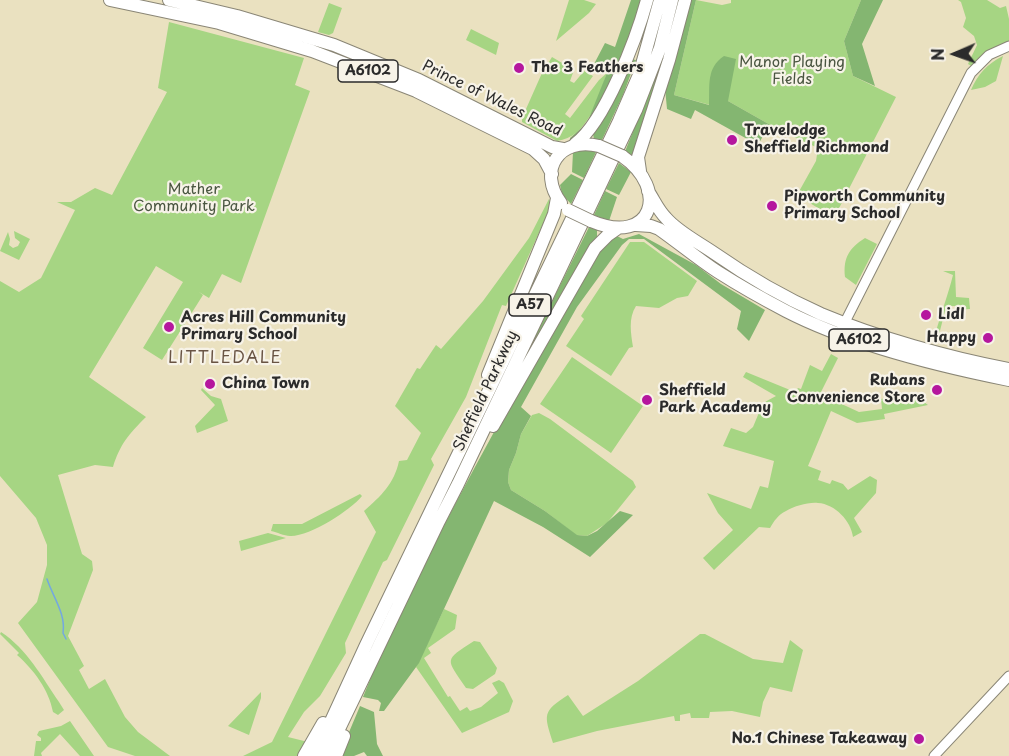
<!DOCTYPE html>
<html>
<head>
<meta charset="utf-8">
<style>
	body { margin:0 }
	#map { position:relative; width:1009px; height:756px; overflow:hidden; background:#eae1c0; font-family:"Playpen Sans",sans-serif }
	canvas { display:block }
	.north { position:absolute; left:925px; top:24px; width:60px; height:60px; -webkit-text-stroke:4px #f7f3e8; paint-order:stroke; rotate:268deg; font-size:16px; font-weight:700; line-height:24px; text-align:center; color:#2b2b2b }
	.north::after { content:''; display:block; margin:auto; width:21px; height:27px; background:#2b2b2b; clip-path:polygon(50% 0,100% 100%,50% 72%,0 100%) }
</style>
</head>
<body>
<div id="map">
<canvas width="1009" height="756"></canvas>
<div class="north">N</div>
</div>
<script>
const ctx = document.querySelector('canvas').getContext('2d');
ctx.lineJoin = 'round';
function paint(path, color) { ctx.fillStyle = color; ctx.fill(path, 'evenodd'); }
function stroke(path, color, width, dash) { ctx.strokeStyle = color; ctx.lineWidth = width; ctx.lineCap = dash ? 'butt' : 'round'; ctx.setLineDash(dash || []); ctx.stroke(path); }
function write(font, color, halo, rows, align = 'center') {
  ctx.font = font + ' "Playpen Sans",sans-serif'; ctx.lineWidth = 4.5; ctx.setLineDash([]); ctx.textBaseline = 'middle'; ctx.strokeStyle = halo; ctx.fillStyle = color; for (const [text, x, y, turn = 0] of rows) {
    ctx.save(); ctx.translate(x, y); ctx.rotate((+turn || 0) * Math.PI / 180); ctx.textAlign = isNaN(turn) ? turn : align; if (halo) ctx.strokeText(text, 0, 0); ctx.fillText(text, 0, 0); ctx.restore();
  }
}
const green = new Path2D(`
	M 569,0 L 584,0 L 596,4 L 589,13 L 556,41 Z
	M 696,0 L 722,5 L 731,3 L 731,0 L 861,0 L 844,41 L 853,76 L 896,97 L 834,218 L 797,195 L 816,161 L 818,148 L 781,131 L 728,101 L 711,73 L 710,105 L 674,95 Z
	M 958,0 L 987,0 L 1000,8 L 1006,6 L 1009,19 L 1009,43 L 973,67 L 968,64 L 977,45 L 974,36 L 963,27 L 966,18 L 961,2 Z
	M 329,3 L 342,8 L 333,33 L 329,35 L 318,32 Z
	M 169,22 L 304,58 L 295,85 L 310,91 L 241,283 L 222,274 L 209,298 L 199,292 L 203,295 L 162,360 L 143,348 L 183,282 L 156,266 L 89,377 L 146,417 C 129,434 120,444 113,467 L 95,465 L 58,475 L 82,554 L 92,561 L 93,570 L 68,636 L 84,666 L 79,670 L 89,689 L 105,679 L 125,717 L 138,732 L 170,756 L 135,756 L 108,747 L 18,623 L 37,602 L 47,565 L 47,545 L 36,518 L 0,476 L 0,281 L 19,292 L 41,278 L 75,210 L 57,202 L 71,202 L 95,188 L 112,195 L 167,92 L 158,88 Z
	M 471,29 L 499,43 L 496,55 L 466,40 Z
	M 1003,56 L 996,81 L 985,87 L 971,90 C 978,74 987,64 1003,56 Z
	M 552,57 L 574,70 L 570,81 L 574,83 L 584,71 L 593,76 L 565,114 L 570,118 L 599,80 L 607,73 C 598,99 588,137 557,141 L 522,122 L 522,118 L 542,73 Z
	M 549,199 L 551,206 L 506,306 L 502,305 L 466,397 L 431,459 L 434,465 L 387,560 L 383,562 L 345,643 L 346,653 L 320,696 L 304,712 L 288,737 L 308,742 L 300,756 L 243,756 L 272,742 L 376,532 L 364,511 C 381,496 394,484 399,461 L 407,460 L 421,433 L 395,406 L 417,368 L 420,369 L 436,345 L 441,349 L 483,301 L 529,238 Z
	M 14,231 L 30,239 L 19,260 L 0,251 L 8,232 L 10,239 L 9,245 L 13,248 L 18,246 L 20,242 L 15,238 Z
	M 865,238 L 877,244 L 856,285 L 845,277 C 843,258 849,248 865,238 Z
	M 630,242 L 644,242 L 697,281 L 688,296 L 677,298 L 659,308 L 636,306 C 628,318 631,334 633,347 L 629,348 L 611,376 L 566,346 L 584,319 L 581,316 Z
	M 943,271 L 955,271 L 956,297 L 969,298 L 970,309 L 956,310 L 956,306 L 946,306 C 944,316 940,330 937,343 L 934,342 L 936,335 L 935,335 C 941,313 948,295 953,275 Z
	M 831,354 L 838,358 L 820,394 L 859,412 L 882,409 L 881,399 C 901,395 911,392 928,405 L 884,414 L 885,419 L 857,423 L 831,411 L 808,466 L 821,471 L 818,480 L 830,484 L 832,480 L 843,484 L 848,490 L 870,476 L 877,480 L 876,493 L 854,518 L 862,532 L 853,537 C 851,521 835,504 818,503 C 808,502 795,506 786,511 C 778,515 774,521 770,528 L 759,527 L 714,570 L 703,558 L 733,530 L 718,513 L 707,493 L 751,509 L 760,486 L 768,488 L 774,461 L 723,446 L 731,428 L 746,433 L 753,427 L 763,403 L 776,396 L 743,377 L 746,372 L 795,392 L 798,388 L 801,389 L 810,365 L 822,371 Z
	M 572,357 L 643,406 L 611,453 L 540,404 Z
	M 202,388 L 211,396 L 221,399 L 228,421 L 197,433 L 195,426 L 215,405 L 201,390 Z
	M 539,413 L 550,419 L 633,481 L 636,487 L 607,523 L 587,536 L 576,535 L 545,511 L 511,490 L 508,482 L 509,470 L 516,453 L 521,434 L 532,415 Z
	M 360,494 L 362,496 C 351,510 309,537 290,536 C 284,536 277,532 271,531 L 273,524 L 302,524 Z
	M 268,533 L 286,538 L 241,551 L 239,541 Z
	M 444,609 L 457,615 L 455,629 L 428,648 L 431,653 L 424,658 L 448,697 L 450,696 L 460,711 L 467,707 L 470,711 L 481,707 L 498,693 L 492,683 L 499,680 L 504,683 L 513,701 L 509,712 L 462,733 L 416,667 Z
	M 1,632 C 27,649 42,677 59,702 L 64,710 L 58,715 L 53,712 C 49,690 34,670 17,655 L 19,653 L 0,634 Z
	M 700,634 L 705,634 L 753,659 L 783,663 L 790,640 L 803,650 L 792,692 L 770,687 L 763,702 L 760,717 L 732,711 L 710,712 L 709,718 L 691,718 L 690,713 L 680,715 L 680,721 L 675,721 L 674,716 L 597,731 L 553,743 C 544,714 542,712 568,695 L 583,716 L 638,681 Z
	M 474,641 L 480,642 L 497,668 L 495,674 L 473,689 L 466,688 C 446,658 443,661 474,641 Z
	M 261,692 L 261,698 L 249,735 L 228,726 Z
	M 70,721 L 94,756 L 80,756 L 60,734 L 41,753 L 42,756 L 34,756 L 36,741 L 41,741 L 41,738 L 37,735 L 39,731 L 61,726 Z`);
const forest = new Path2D(`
	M 631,0 L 643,0 L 639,17 L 594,120 L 570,141 L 570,138 L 587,123 L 607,73 L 593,66 L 605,43 L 615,47 Z
	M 689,0 L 696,0 L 674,95 L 709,105 C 710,85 706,68 724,56 L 736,59 L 728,101 L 781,131 L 775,134 L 764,134 L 758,145 L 695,110 L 691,119 L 667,109 L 665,88 Z
	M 861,0 L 883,0 L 862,44 L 875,86 L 853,76 L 844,41 Z
	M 631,59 L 636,60 L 623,95 L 601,142 L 594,139 L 593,134 Z
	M 662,59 L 664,59 L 634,154 L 628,156 L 624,154 Z
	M 583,149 L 596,152 L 584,178 L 572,172 L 573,152 Z
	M 619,163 L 631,172 L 619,195 L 606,189 Z
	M 571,174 L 583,180 L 571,204 L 562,194 L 560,185 Z
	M 605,191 L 617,197 L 609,221 L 594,215 Z
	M 590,225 L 597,230 L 597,237 L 511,384 Z
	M 639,234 L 696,265 L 721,284 L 765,310 L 749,341 L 737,329 L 741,311 L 644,239 L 629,239 L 622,245 L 577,307 L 521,407 L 531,416 L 521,434 L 516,453 L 509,470 L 508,482 L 511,490 L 545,511 L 577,535 L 587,536 L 597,531 L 620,511 L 633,515 L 590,557 L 543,527 L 494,501 L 419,663 L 384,711 L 379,711 L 381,703 L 378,700 L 363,697 C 390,628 425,561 460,495 C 504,412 551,330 598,248 L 617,236 L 623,239 Z
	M 360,706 L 374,712 L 377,744 L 383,756 L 367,756 L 364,752 L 354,756 L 339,756 Z`);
const stream = new Path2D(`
	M 47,579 C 53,597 66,614 63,633 L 66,639`);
const secondary = new Path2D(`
	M 842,328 L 971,73 L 989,55 L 1009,46
	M 934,756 L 1009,676`);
const highway = new Path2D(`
	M 110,0 L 219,23 L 312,51 L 416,91 L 533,149 L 544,159 L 552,174
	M 169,0 L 237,16 L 334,45 L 419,80 L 552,147 L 563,149
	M 575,144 C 605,122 637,37 647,0
	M 640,171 L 638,157 L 669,60 L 685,0
	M 648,191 C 654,200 658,210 666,218 C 678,232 698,242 714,253 C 747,276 783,297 821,314 C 876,337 949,358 1009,369
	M 561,203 C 537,171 559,136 599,146
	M 591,221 C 653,247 670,189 622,156
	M 636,225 L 651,226 L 659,229 C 679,243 698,259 718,272 C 740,286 763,299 786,311 C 850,344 939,366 1009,380
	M 488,375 L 554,214 L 557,198
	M 493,426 L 595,248 L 608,235 L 618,228
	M 304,756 L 323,723
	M 315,756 L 366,645 L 619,121 L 639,75 L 660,0
	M 326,756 L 439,521 L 458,484 L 636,110 L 660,48 L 672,0
	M 336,756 L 344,736`);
const highwayBridge = new Path2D(`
	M 599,146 L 622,156
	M 568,210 L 591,221`);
const markers = [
	[519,68,6,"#b5179e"],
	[732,140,6,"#b5179e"],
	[772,206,6,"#b5179e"],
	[926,315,6,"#b5179e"],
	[169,327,6,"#b5179e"],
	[988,338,6,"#b5179e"],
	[210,384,6,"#b5179e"],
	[937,390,6,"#b5179e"],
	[647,400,6,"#b5179e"],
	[919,739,6,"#b5179e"]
];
const shields = [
	[368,71,60],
	[530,305,42],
	[859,340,60]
];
const shieldNames = [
	["A6102",368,71],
	["A57",530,305],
	["A6102",859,340]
];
const parkNames = [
	["Manor Playing",792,63],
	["Fields",792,80],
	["Mather",194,190],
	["Community Park",194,207]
];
const poiNames = [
	["The 3 Feathers",531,68],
	["Travelodge",744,131],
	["Sheffield Richmond",744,148],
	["Pipworth Community",784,197],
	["Primary School",784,214],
	["Lidl",938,315],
	["Acres Hill Community",181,318],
	["Primary School",181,335],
	["Happy",976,338,"right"],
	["Rubans",925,381,"right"],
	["Convenience Store",925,398,"right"],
	["China Town",222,384],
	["Sheffield",659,391],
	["Park Academy",659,408],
	["No.1 Chinese Takeaway",907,739,"right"]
];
const streetNames = [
	["Prince of Wales Road",492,99,26],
	["Sheffield Parkway",486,391,-65]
];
const neighbourhoodNames = [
	["LITTLEDALE",225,359]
];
paint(green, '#a6d583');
paint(forest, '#84b671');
stroke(stream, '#74a8e0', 1.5);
stroke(secondary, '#8a8676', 11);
stroke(highway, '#8a8676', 14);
stroke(secondary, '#fff', 9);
stroke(highway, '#fff', 12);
stroke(highwayBridge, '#8a8676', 14, []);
stroke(highwayBridge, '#fff', 12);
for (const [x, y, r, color] of markers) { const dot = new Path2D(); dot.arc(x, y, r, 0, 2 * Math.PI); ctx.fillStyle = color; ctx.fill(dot); stroke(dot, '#f7f3e8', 2); }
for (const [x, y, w] of shields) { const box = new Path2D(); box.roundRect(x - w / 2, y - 11, w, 22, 4.5); ctx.fillStyle = '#f7f3e8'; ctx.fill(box); stroke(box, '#2b2b2b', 1.5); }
write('bold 14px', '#2b2b2b', null, shieldNames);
write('15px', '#4a5641', '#f7f3e8', parkNames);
write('bold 15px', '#2b2b2b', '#f7f3e8', poiNames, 'left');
write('15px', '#2b2b2b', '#f7f3e8', streetNames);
ctx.letterSpacing = '1.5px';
write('16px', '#695444', '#f7f3e8', neighbourhoodNames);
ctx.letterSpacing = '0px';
</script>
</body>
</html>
